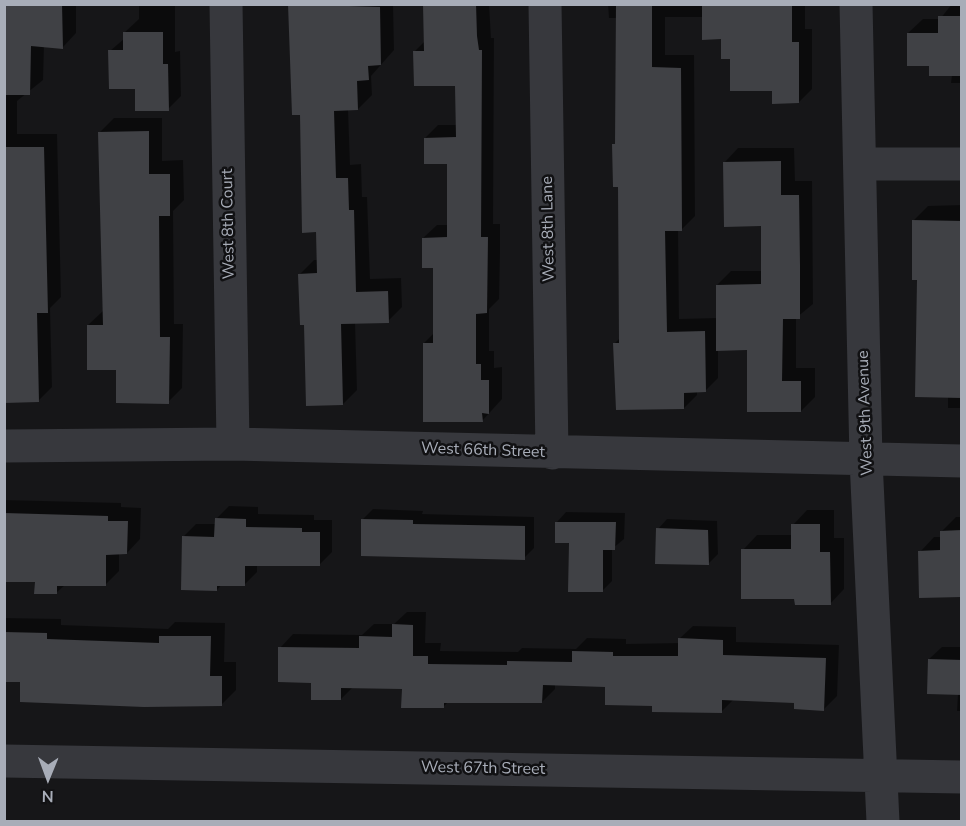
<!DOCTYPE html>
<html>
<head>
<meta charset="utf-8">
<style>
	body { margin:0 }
	#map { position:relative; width:966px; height:826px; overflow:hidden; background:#161618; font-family:"Nunito Sans",sans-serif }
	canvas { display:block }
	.frame { position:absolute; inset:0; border:6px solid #a8adb8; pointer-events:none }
	.north { position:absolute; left:18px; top:748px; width:60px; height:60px; -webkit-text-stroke:4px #111113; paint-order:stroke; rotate:181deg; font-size:16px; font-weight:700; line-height:24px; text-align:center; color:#a8adb8 }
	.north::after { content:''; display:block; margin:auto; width:21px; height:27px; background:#a8adb8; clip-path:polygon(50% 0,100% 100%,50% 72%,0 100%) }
</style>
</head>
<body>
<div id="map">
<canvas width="966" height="826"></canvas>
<div class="frame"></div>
<div class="north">N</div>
</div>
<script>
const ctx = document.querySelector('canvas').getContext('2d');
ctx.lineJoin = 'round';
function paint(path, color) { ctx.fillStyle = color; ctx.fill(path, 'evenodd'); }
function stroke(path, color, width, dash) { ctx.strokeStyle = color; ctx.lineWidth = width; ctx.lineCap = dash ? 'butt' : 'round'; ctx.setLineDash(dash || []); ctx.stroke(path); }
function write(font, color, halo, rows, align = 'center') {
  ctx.font = font + ' "Nunito Sans",sans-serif'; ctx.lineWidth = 5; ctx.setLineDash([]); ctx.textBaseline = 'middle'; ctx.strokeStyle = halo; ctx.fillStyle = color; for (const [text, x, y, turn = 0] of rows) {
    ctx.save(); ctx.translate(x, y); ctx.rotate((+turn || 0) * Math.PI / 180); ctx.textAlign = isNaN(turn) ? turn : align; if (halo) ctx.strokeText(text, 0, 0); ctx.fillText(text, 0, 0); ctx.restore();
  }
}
const shadow = new Path2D(`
	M 4,4 L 76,4 L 76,33 L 63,47 L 44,46 L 43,80 L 17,101 L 17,134 L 57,134 L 61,297 L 50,308 L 52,387 L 38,401 L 4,401 Z
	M 139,4 L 175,4 L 175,52 L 180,51 L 181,96 L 168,109 L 136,87 L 110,51 L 125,38 L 125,32 L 139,19 Z
	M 290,4 L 393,4 L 394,50 L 371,76 L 372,95 L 358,109 L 348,109 L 350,165 L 361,164 L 362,197 L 367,197 L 370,279 L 401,278 L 402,307 L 388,321 L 355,322 L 357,390 L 343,404 L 305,323 L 300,274 L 314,260 L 318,260 L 317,231 Z
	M 424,4 L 489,4 L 491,38 L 494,38 L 493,224 L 500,224 L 500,253 L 499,299 L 489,309 L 489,351 L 494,351 L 494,368 L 502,367 L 502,399 L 482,421 L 424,343 L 434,333 L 434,267 L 423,238 L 437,225 L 449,225 L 449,163 L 425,138 L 438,125 L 457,125 L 456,84 L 414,52 L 425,41 Z
	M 608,4 L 805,4 L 805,29 L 812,29 L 812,89 L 799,102 L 773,90 L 731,57 L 722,38 L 703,17 L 665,17 L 665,55 L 694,55 L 695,216 L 682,229 L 678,229 L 679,319 L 717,318 L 717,285 L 731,271 L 762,271 L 762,224 L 724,163 L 738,148 L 794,148 L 795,181 L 812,181 L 813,304 L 796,318 L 796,368 L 815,368 L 815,397 L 801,411 L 749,348 L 718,349 L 718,378 L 705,391 L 697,391 L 697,395 L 684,408 L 615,343 L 620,338 L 619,186 L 614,145 L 617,142 L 617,18 L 609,18 Z
	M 952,4 L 962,4 L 962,83 L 951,83 L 952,75 L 930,64 L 908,33 L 923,19 L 940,19 Z
	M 114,118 L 162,118 L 162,161 L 183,160 L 184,200 L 173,211 L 174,324 L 183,324 L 182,388 L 168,402 L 118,369 L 88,325 L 103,311 L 100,132 Z
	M 962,205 L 962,408 L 948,408 L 948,396 L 918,279 L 914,220 L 928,206 Z
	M 4,500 L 121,503 L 121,507 L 141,508 L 140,539 L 127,553 L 119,553 L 119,571 L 105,585 L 65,585 L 56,593 L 36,581 L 4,580 Z
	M 229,506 L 258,507 L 258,514 L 314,515 L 314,520 L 332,520 L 332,552 L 319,565 L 257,564 L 257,572 L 244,585 L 222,584 L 217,590 L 183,537 L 196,524 L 216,524 L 216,519 Z
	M 373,509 L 423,511 L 422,514 L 534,517 L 534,548 L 524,558 L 363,519 Z
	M 807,510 L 834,510 L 834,538 L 844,538 L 844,589 L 830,604 L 743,550 L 757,535 L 793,535 L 793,525 Z
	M 566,512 L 625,513 L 624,539 L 612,549 L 612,581 L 602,591 L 557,522 Z
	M 956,517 L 962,517 L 962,596 L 920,552 L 934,537 L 942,537 L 942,531 Z
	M 667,519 L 717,521 L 718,554 L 708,564 L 658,529 Z
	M 407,612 L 426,612 L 425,643 L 441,643 L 440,651 L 518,652 L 522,648 L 576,649 L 587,638 L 626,639 L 626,644 L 679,643 L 679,639 L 693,626 L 736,627 L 736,642 L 839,645 L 837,696 L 824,709 L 796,702 L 734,699 L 721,712 L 653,704 L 607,686 L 555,684 L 555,689 L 542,702 L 449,701 L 443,707 L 403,688 L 353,687 L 341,699 L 313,681 L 280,648 L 293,634 L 362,635 L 374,624 L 394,624 Z
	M 4,618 L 61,619 L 61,625 L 168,629 L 175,622 L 225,623 L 224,662 L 236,662 L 236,690 L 221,705 L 4,680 Z
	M 942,647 L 962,647 L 962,711 L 957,711 L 958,694 L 929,659 Z
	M 39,820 L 62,821 L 62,822 L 37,822 Z`);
const building = new Path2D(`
	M 4,4 L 62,4 L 63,49 L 31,46 L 30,95 L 4,95 Z
	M 288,4 L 380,7 L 381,65 L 368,66 L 369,80 L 357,81 L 358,110 L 334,111 L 336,178 L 348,178 L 349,210 L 354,210 L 356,292 L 388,291 L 389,323 L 341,324 L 343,405 L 306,406 L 304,325 L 300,325 L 298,274 L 317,273 L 316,232 L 302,233 L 300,115 L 292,115 Z
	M 423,4 L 476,4 L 477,36 L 479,50 L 482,50 L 481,237 L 488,237 L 487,313 L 476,314 L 476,364 L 481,364 L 481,380 L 489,380 L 489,414 L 482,413 L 483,422 L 423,422 L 423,343 L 433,343 L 433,268 L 422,268 L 422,238 L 447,237 L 447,164 L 424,164 L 424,138 L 456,137 L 455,86 L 414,86 L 413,51 L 424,51 Z
	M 616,4 L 652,4 L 652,67 L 681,68 L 682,231 L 665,231 L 667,332 L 705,331 L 706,392 L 684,393 L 684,409 L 616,410 L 613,343 L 619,343 L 618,187 L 613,187 L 612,144 L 615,144 Z
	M 702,4 L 792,4 L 792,42 L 799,42 L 799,103 L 772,104 L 772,91 L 730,91 L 730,59 L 721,59 L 721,39 L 702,40 Z
	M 938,16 L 962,16 L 962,76 L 929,76 L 929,66 L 907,66 L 907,33 L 938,33 Z
	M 123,32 L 163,32 L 163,64 L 168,64 L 169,111 L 135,111 L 135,89 L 109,89 L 108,50 L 123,50 Z
	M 149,131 L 149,174 L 170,174 L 170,216 L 159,216 L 160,337 L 170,337 L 169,404 L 116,403 L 116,370 L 87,370 L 87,325 L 103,325 L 98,132 Z
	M 4,147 L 44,147 L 48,313 L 37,313 L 39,402 L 4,403 Z
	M 781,161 L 781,195 L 799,195 L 800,265 L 800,319 L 783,319 L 782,381 L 801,381 L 801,412 L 747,412 L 747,350 L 716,351 L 716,285 L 761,284 L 761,226 L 724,227 L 723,162 Z
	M 912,220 L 962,221 L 962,398 L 915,397 L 917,280 L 912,280 Z
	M 4,513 L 108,516 L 108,521 L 128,521 L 127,554 L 106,555 L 106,586 L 57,586 L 57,594 L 34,594 L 35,582 L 4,582 Z
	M 215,518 L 246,519 L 246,527 L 302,528 L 302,532 L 320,532 L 320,566 L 245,566 L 245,586 L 217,586 L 217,591 L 181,590 L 182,536 L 214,537 Z
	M 361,519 L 413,520 L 413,524 L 525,526 L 525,560 L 361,556 Z
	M 555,522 L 616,522 L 615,550 L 603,550 L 603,592 L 568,592 L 569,543 L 555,543 Z
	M 791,524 L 820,524 L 820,552 L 830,552 L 831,605 L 795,605 L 794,599 L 741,599 L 741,549 L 791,549 Z
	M 656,528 L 708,530 L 709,565 L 655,564 Z
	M 962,530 L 962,597 L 919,598 L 918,551 L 940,550 L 940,531 Z
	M 392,624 L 413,625 L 413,656 L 428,656 L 428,664 L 507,665 L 507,661 L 572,662 L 572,651 L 613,652 L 613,656 L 678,656 L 678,638 L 723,640 L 723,655 L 826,658 L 824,711 L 794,709 L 794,703 L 722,700 L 722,713 L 652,712 L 652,706 L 605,705 L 605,687 L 543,685 L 542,703 L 444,703 L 444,708 L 401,708 L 402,689 L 341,688 L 341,700 L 311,700 L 311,683 L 278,682 L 278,647 L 359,648 L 359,636 L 392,637 Z
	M 4,632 L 47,633 L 47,639 L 159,643 L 159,636 L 211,636 L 210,676 L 222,676 L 222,706 L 144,707 L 20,702 L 20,682 L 4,682 Z
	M 928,659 L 962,660 L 962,695 L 927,694 Z`);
const minor = new Path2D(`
	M 226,4 L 233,444
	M 545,4 L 552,453
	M 856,4 L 866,460 L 883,822
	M 860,164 L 962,164
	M 4,446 L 233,444 L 962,461
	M 4,761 L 962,777`);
const streetNames = [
	["West 8th Court",229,224,-91],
	["West 8th Lane",549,229,-91],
	["West 9th Avenue",866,413,-92],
	["West 66th Street",483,451,2],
	["West 67th Street",483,769,1]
];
paint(shadow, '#0007');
paint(building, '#404145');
stroke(minor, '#37383d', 33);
write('16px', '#a8adb8', '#111113', streetNames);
</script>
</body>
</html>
